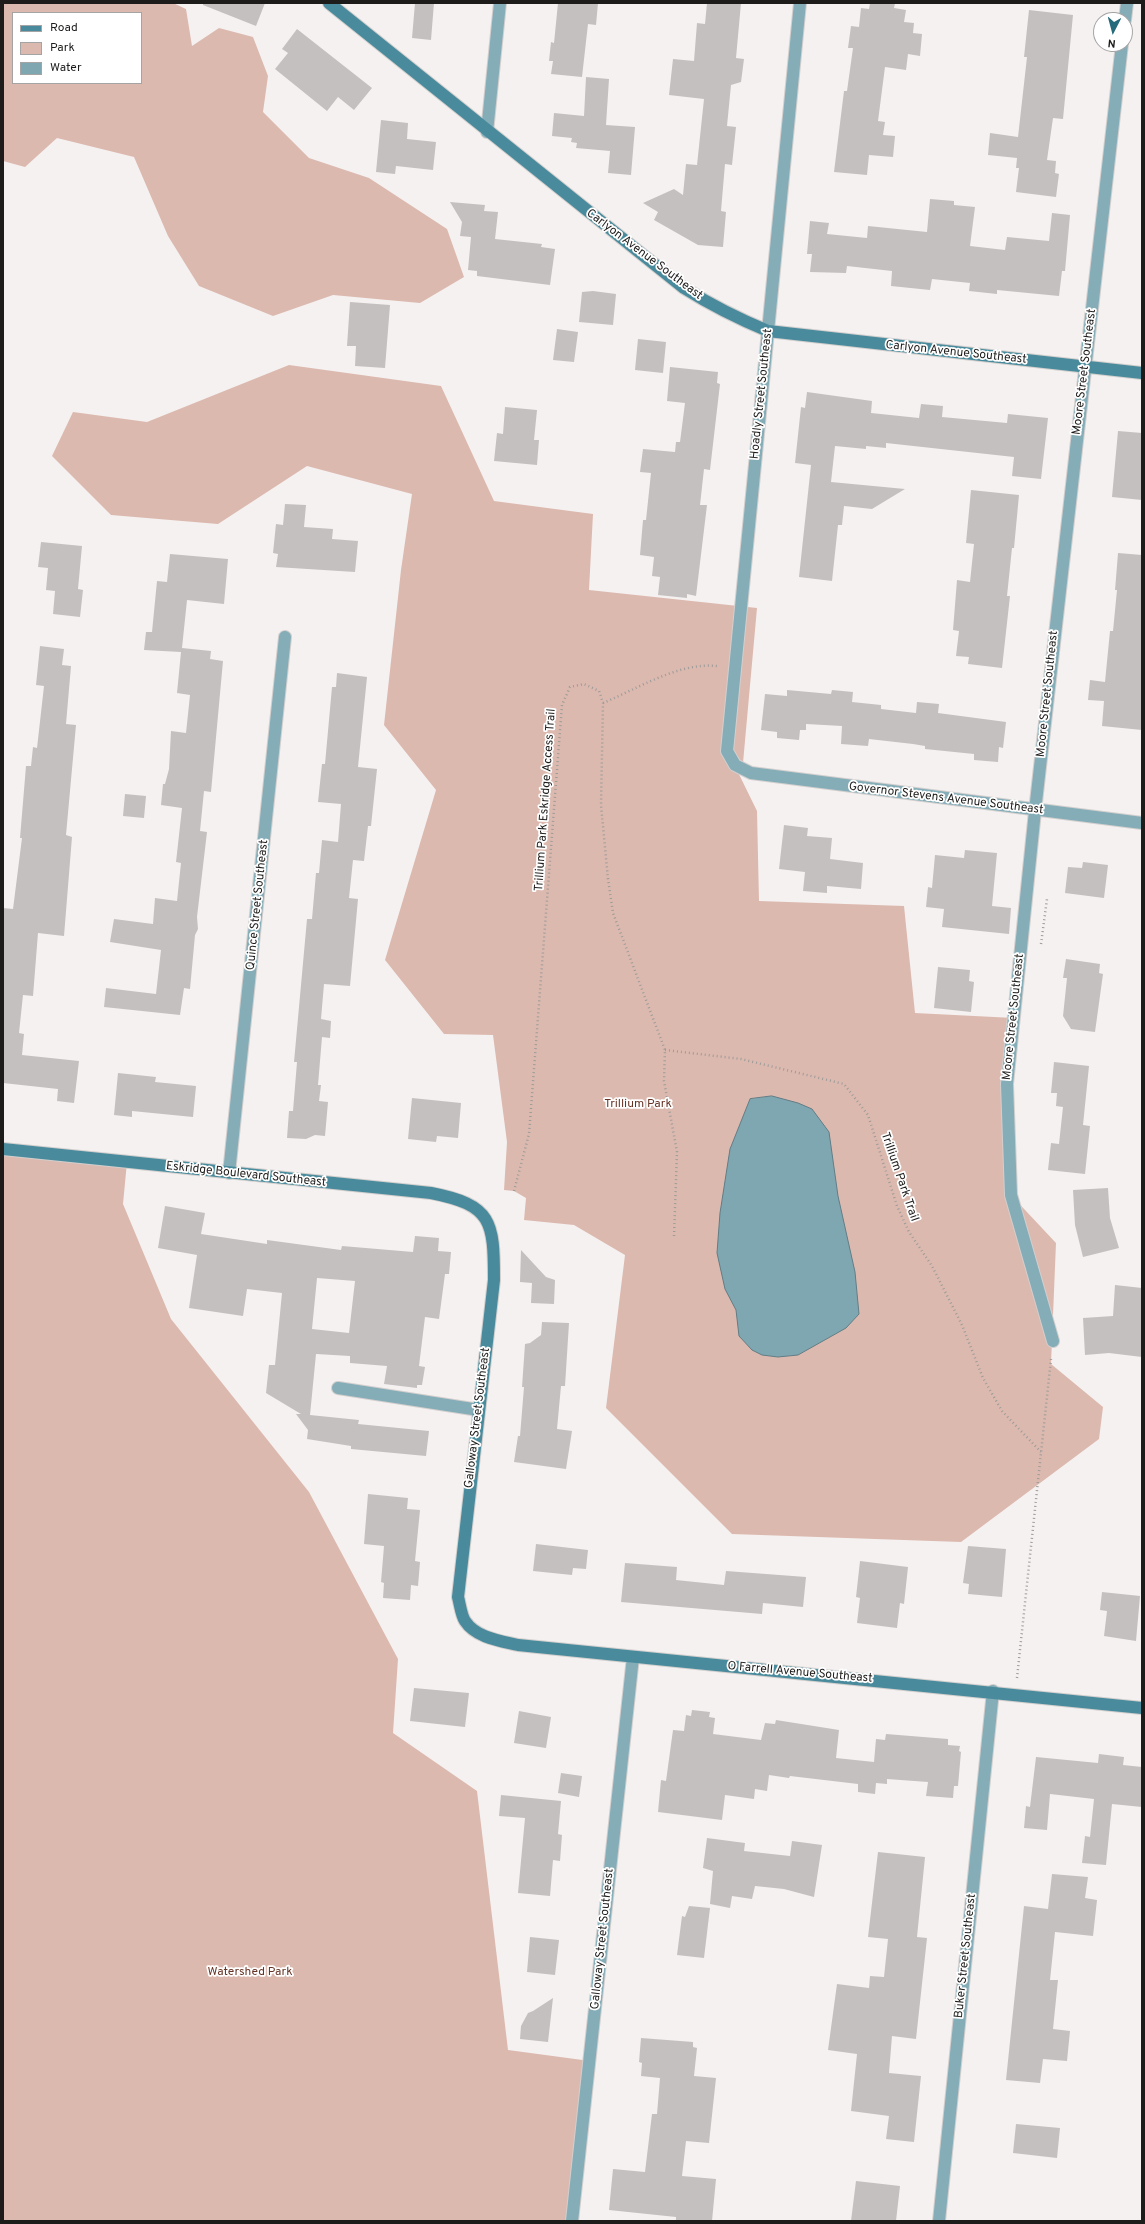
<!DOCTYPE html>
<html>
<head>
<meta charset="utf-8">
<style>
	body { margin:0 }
	#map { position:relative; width:1145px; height:2224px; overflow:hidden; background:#f5f1f0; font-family:Overpass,sans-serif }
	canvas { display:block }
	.frame { position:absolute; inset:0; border:4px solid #1d1c1b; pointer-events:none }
	.legend { position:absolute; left:12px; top:12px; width:130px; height:72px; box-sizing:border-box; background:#fff; border:1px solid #a5a4a4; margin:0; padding:5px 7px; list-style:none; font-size:12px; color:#1d1c1b }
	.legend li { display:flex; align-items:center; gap:8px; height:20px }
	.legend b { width:20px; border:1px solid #a5a4a4 }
	.north { position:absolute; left:1093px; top:12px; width:40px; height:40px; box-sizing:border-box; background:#fff; border:1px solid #a5a4a4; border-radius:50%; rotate:186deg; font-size:11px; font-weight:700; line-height:16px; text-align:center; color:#1d1c1b }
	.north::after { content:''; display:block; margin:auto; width:14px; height:18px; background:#256a7a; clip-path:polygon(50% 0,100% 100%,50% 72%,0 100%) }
</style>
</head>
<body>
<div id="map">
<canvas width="1145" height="2224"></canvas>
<div class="frame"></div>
<ul class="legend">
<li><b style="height:5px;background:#498b9c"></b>Road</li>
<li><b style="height:11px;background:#dcb9af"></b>Park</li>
<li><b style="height:11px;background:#7fa7b2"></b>Water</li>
</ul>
<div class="north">N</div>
</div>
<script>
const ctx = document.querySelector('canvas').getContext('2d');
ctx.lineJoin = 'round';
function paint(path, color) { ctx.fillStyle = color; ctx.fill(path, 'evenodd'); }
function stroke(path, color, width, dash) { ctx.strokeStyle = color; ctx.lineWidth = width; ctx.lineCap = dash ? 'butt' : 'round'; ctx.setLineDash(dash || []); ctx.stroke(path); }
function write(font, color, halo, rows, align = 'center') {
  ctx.font = font + ' Overpass,sans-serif'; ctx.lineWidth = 3.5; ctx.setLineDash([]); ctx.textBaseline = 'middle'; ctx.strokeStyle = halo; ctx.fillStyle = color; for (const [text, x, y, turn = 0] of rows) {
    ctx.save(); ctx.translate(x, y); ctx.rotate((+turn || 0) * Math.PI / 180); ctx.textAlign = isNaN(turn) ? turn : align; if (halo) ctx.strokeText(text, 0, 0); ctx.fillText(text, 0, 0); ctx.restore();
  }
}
const green = new Path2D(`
	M 3,3 L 173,3 L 186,9 L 192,46 L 219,28 L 253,37 L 268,76 L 263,112 L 309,158 L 369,178 L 447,229 L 464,277 L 420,303 L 333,295 L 273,316 L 199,286 L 168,236 L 134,157 L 57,138 L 25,167 L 3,161 ZM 13,13 L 141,13 L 141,83 L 13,83 Z
	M 289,365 L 441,386 L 494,501 L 593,514 L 589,590 L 757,608 L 743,763 L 733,762 L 757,811 L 759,901 L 904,906 L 915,1013 L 1014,1018 L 1011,1195 L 1056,1243 L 1051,1364 L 1103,1407 L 1099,1439 L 961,1542 L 732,1534 L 606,1408 L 625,1255 L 574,1225 L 524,1220 L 526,1198 L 514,1191 L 504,1190 L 507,1142 L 493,1035 L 444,1034 L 385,960 L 436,790 L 384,725 L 401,570 L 412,494 L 307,466 L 218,524 L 111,515 L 52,456 L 73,412 L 147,422 Z
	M 3,1150 L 127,1162 L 123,1204 L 171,1319 L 309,1492 L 398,1659 L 393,1733 L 477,1791 L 508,2050 L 590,2061 L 572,2221 L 3,2221 Z`);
const water = new Path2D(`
	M 772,1096 L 798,1103 L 812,1109 L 829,1132 L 838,1196 L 855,1272 L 859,1314 L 846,1328 L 798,1355 L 778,1357 L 762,1355 L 752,1350 L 739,1336 L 736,1310 L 725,1289 L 717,1253 L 720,1213 L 730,1149 L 750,1099 Z`);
const building = new Path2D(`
	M 203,3 L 265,3 L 256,26 L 203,5 Z
	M 415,3 L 434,3 L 431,40 L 412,38 Z
	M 558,3 L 598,3 L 596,25 L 588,24 L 582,77 L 551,74 L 553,61 L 549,61 L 551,42 L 554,43 Z
	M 707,3 L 741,3 L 736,58 L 744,59 L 741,82 L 731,85 L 727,126 L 736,127 L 732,165 L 725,164 L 721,211 L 726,212 L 723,247 L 698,245 L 654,220 L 658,212 L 643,203 L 674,189 L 683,195 L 686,164 L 697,165 L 704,99 L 669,95 L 673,59 L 694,61 L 697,23 L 705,24 Z
	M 870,3 L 895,3 L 894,8 L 906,10 L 904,22 L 914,23 L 913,33 L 922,34 L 920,56 L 908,54 L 906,70 L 885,67 L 878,121 L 885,122 L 883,135 L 895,136 L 893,157 L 869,155 L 867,175 L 834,172 L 844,91 L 847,91 L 853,48 L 848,48 L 851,26 L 859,27 L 861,8 L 869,9 Z
	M 1029,10 L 1073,15 L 1063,119 L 1053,118 L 1047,160 L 1056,161 L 1055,173 L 1059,174 L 1056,197 L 1016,192 L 1019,168 L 1016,168 L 1017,158 L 988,155 L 990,133 L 1018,137 L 1027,57 L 1024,57 Z
	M 297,29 L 372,88 L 354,110 L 338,97 L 327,111 L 275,69 L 288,53 L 282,49 Z
	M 586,77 L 609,79 L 606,125 L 635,127 L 631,175 L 608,173 L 610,151 L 576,148 L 577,143 L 571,142 L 572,138 L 552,136 L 554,113 L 584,116 Z
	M 381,120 L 408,123 L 407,139 L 436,142 L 433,170 L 396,166 L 395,174 L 376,172 Z
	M 930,199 L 954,201 L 954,205 L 975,207 L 970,246 L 1005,250 L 1007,237 L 1049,241 L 1052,213 L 1070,215 L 1065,271 L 1062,271 L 1059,296 L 997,290 L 997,294 L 969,291 L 970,283 L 932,279 L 930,290 L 891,286 L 892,271 L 847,266 L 846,273 L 810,272 L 812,254 L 807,254 L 810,221 L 829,223 L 827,234 L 867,238 L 868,226 L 927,232 Z
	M 450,202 L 485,205 L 484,211 L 498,212 L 495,239 L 542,244 L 541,247 L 555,249 L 550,285 L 477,276 L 477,271 L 468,270 L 471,237 L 460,236 L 462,222 Z
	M 593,291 L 616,294 L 613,325 L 579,322 L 582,292 Z
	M 350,302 L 390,305 L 385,368 L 355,366 L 356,346 L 347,346 Z
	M 557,329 L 578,332 L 574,362 L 553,360 Z
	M 638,339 L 666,342 L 663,373 L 635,370 Z
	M 670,367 L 718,372 L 717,383 L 720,384 L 710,470 L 704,469 L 700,505 L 707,505 L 696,596 L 687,594 L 687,598 L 658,595 L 660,577 L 652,576 L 654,557 L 640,555 L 643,520 L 646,520 L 651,473 L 640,472 L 643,449 L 675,452 L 676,442 L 680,442 L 685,403 L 667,401 Z
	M 807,392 L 872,401 L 871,413 L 919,418 L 921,404 L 943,406 L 942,417 L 1007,423 L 1008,414 L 1048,418 L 1041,479 L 1012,476 L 1014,457 L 886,443 L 886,448 L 866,446 L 866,449 L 835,446 L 831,482 L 905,489 L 872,509 L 844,506 L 842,525 L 838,525 L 832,581 L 799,577 L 811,465 L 795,463 L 801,407 L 805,408 Z
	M 505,407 L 537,410 L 534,440 L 539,440 L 537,465 L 494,461 L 497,433 L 503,434 Z
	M 1118,431 L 1142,433 L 1142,500 L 1112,497 Z
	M 971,490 L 1019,495 L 1014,548 L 1012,548 L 1007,596 L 1010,596 L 1002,668 L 968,664 L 969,657 L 956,656 L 959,631 L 953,630 L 957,580 L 970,582 L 974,544 L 966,543 Z
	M 285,504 L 306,505 L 304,527 L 333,529 L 332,539 L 358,541 L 355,572 L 276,567 L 278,554 L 273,553 L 276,524 L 283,525 Z
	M 41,542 L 82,546 L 78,589 L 83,590 L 80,617 L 53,614 L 55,591 L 46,590 L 48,568 L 38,567 Z
	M 1118,553 L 1142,555 L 1142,730 L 1102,726 L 1104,701 L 1088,700 L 1090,680 L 1105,682 L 1110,631 L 1113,631 L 1117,590 L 1115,590 L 1116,578 Z
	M 170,554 L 228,559 L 224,604 L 187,600 L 182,648 L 211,651 L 210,659 L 223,661 L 211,792 L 204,791 L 200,831 L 207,832 L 197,917 L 198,929 L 195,935 L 190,989 L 184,988 L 180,1015 L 104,1007 L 106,988 L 156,994 L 161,950 L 110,942 L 114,919 L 153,924 L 155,898 L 177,901 L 181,863 L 176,862 L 182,808 L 161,805 L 163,784 L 165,784 L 169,769 L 171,731 L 186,733 L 190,695 L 177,693 L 181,652 L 144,650 L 146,632 L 152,632 L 157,581 L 167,582 Z
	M 40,646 L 64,649 L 62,665 L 71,666 L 66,724 L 76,725 L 66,835 L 72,837 L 64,936 L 38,933 L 33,996 L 23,995 L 19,1033 L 24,1034 L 22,1055 L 79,1061 L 74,1103 L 57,1101 L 58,1089 L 3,1083 L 3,908 L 13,909 L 22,838 L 20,838 L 26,766 L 31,766 L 33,747 L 37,748 L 44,686 L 36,685 Z
	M 337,673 L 367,677 L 358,767 L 377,769 L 371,826 L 368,826 L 364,861 L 353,860 L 349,898 L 358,899 L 350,986 L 324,984 L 321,1019 L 331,1021 L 330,1038 L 322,1037 L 318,1085 L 321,1085 L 319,1101 L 328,1102 L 325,1136 L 315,1135 L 306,1139 L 287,1138 L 289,1111 L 293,1111 L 297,1062 L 294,1062 L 307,919 L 312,919 L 316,873 L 319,873 L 322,840 L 338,842 L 341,804 L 318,802 L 322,764 L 325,764 L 332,687 L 336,687 Z
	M 787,690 L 831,694 L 832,690 L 853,692 L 852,702 L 881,705 L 881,709 L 916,713 L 917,702 L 939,704 L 938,713 L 1006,722 L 1003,748 L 999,747 L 998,762 L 974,760 L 974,754 L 925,749 L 925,746 L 913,744 L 869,739 L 868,746 L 841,744 L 842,726 L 806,724 L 806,730 L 800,730 L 799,740 L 777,738 L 777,732 L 761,730 L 765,694 L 787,696 Z
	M 125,794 L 146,796 L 144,818 L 123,816 Z
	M 784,825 L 808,828 L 807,836 L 832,838 L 830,859 L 863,863 L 861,889 L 827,886 L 827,893 L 803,891 L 805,872 L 779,869 Z
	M 965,850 L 997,853 L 992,906 L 1011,908 L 1009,934 L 942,927 L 944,909 L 926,907 L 928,887 L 932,888 L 935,855 L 964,858 Z
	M 1083,862 L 1108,865 L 1104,898 L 1065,893 L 1068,867 L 1082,868 Z
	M 1066,959 L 1100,964 L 1099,973 L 1103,974 L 1095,1032 L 1071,1029 L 1063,1016 L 1067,978 L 1063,978 Z
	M 938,967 L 970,970 L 969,981 L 974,982 L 971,1012 L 934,1008 Z
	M 1054,1062 L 1089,1066 L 1083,1125 L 1090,1126 L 1085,1174 L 1048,1170 L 1051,1143 L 1059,1144 L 1063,1107 L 1056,1106 L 1057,1093 L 1051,1093 Z
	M 118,1073 L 156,1077 L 155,1082 L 196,1086 L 193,1117 L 132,1111 L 132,1117 L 114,1115 Z
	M 412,1098 L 461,1103 L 458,1138 L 437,1136 L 436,1142 L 408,1139 Z
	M 1108,1188 L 1110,1218 L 1119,1248 L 1083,1257 L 1075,1225 L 1073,1190 Z
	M 165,1206 L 205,1213 L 201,1234 L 267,1244 L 267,1240 L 341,1250 L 342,1246 L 413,1252 L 415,1236 L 439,1238 L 438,1251 L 451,1252 L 449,1274 L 445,1274 L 439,1319 L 425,1317 L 419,1366 L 425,1367 L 422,1385 L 417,1385 L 417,1388 L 384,1384 L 387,1366 L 350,1363 L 350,1356 L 316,1354 L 310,1415 L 359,1420 L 358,1424 L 429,1431 L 426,1456 L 351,1449 L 351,1446 L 307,1439 L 308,1430 L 296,1414 L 301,1414 L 266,1393 L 269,1365 L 275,1365 L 282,1293 L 247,1289 L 243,1316 L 189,1308 L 197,1255 L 158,1248 ZM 317,1278 L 355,1281 L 349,1333 L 312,1329 Z
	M 521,1250 L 546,1277 L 555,1280 L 554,1304 L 531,1303 L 532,1283 L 520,1282 Z
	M 1115,1285 L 1142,1288 L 1142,1357 L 1109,1353 L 1085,1355 L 1083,1318 L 1113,1316 Z
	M 542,1322 L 569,1323 L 565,1386 L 561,1386 L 557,1429 L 572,1431 L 566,1469 L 514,1462 L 518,1436 L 520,1436 L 524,1387 L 522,1387 L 525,1344 L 530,1343 L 541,1335 Z
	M 368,1494 L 408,1498 L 407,1509 L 420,1510 L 415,1561 L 420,1562 L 418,1586 L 411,1585 L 410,1600 L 383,1598 L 384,1583 L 381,1582 L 384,1546 L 364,1544 Z
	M 536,1544 L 588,1550 L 586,1569 L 573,1568 L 572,1575 L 533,1571 Z
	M 968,1546 L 1006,1549 L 1002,1597 L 968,1594 L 969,1584 L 963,1583 Z
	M 860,1561 L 908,1567 L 904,1604 L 900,1603 L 897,1628 L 857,1623 L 860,1598 L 856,1597 Z
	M 625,1563 L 677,1567 L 676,1580 L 724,1585 L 726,1571 L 806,1577 L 803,1607 L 763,1603 L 762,1614 L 621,1602 Z
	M 1102,1592 L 1140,1596 L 1136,1641 L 1104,1636 L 1107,1611 L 1100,1610 Z
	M 414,1688 L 469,1693 L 465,1727 L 410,1721 Z
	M 692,1710 L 710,1712 L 709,1717 L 715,1718 L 713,1734 L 761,1740 L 765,1723 L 775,1724 L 776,1720 L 839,1730 L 836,1758 L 874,1762 L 876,1739 L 885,1740 L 886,1734 L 948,1739 L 948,1745 L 960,1746 L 959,1751 L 961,1752 L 958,1786 L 954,1786 L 953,1798 L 926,1796 L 928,1782 L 887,1779 L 887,1784 L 876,1783 L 875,1794 L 858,1792 L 858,1784 L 790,1776 L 789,1778 L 769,1775 L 767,1791 L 755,1789 L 754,1799 L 725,1795 L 722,1820 L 658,1812 L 661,1780 L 666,1781 L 673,1730 L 684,1731 L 686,1715 L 691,1716 Z
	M 519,1711 L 551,1717 L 546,1748 L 514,1743 Z
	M 1099,1754 L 1124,1757 L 1123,1765 L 1142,1767 L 1142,1807 L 1112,1804 L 1106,1865 L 1082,1863 L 1085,1836 L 1090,1837 L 1094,1799 L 1050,1794 L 1047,1830 L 1024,1828 L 1026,1806 L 1030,1807 L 1036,1757 L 1098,1763 Z
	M 561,1773 L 582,1776 L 579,1797 L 558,1793 Z
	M 501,1795 L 561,1801 L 558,1834 L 562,1835 L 560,1861 L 553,1860 L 550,1896 L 518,1893 L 525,1818 L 499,1816 Z
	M 707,1838 L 745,1843 L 744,1851 L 790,1856 L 792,1841 L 822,1845 L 814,1897 L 784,1889 L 755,1886 L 752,1899 L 732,1896 L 730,1908 L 710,1904 L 713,1871 L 703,1868 Z
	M 878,1852 L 925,1857 L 917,1937 L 927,1938 L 916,2039 L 892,2036 L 889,2073 L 921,2076 L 914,2142 L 886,2139 L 889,2116 L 851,2111 L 857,2054 L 828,2050 L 837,1984 L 869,1988 L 870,1976 L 884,1977 L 888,1939 L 868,1937 Z
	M 1052,1874 L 1088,1877 L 1085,1898 L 1097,1900 L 1093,1936 L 1055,1932 L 1050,1980 L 1058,1980 L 1053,2029 L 1070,2031 L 1067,2061 L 1043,2059 L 1040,2083 L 1006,2080 L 1024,1906 L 1048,1909 Z
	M 689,1906 L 710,1908 L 704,1958 L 677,1955 L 682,1916 L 685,1917 Z
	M 530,1937 L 559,1940 L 555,1975 L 527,1972 Z
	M 553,1998 L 548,2042 L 520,2039 L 521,2026 L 528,2013 L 533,2011 Z
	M 641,2038 L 693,2042 L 693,2047 L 697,2048 L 694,2076 L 716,2078 L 709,2143 L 686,2141 L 682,2176 L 716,2179 L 712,2221 L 676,2221 L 676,2217 L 609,2210 L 613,2169 L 645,2172 L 652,2114 L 657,2114 L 660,2078 L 641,2076 L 642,2063 L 639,2062 Z
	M 1016,2124 L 1060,2128 L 1057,2158 L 1013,2153 Z
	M 856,2181 L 900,2186 L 896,2221 L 851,2221 Z`);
const path = new Path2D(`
	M 603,703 C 637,689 679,662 717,666
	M 1041,944 L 1047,899
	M 665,1050 L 741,1059 L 844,1084 L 868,1115 L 897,1206 L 909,1232 L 932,1266 L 962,1325 L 983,1378 L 1002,1411 L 1041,1452
	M 514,1191 L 529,1134 L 562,705 L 570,687 L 584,684 L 599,691 L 603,703 L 601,805 L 608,879 L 613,913 L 665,1050 L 664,1081 L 677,1152 L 674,1237
	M 1017,1678 L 1051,1359`);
const lane = new Path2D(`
	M 338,1388 L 479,1410`);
const street = new Path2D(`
	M 800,3 L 727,751 L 735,765 L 751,773 L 1142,823
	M 1125,20 L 1127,3
	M 487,132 L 500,3
	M 229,1173 L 285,637
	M 1053,1341 L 1011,1195 L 1007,1084 L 1035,811 L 1122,44
	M 572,2221 L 633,1657
	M 939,2221 L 993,1691`);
const secondary = new Path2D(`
	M 329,3 L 684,288 C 711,305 739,319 768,331 L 1142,373
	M 3,1149 L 431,1193 C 492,1205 494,1221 494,1280 L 458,1597 C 460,1604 461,1615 465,1621 C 476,1638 501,1641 518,1645 L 1142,1708`);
const streetNames = [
	["Carlyon Avenue Southeast",644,255,37],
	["Carlyon Avenue Southeast",956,353,6],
	["Moore Street Southeast",1085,372,-83],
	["Hoadly Street Southeast",762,394,-84],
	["Moore Street Southeast",1048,694,-84],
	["Governor Stevens Avenue Southeast",946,799,7],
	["Trillium Park Eskridge Access Trail",546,800,-86],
	["Quince Street Southeast",258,905,-84],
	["Moore Street Southeast",1014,1017,-84],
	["Eskridge Boulevard Southeast",246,1175,6],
	["Trillium Park Trail",899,1177,71],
	["Galloway Street Southeast",478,1418,-83],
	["O Farrell Avenue Southeast",800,1673,5],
	["Galloway Street Southeast",603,1939,-84],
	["Buker Street Southeast",966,1956,-84]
];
const parkNames = [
	["Trillium Park",638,1105],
	["Watershed Park",250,1973]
];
paint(green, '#dcb9af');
paint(water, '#7fa7b2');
stroke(water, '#627d85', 1);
paint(building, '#c4c0bf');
stroke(lane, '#d2cfce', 14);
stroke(street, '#d2cfce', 14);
stroke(secondary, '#d2cfce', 14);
stroke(path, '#9d9b9a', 2.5, [1, 3]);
stroke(lane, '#84adb8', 12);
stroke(street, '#84adb8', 12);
stroke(secondary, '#498b9c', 12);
write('12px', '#1d1c1b', '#fff', streetNames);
write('12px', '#663426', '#fff', parkNames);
</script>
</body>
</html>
